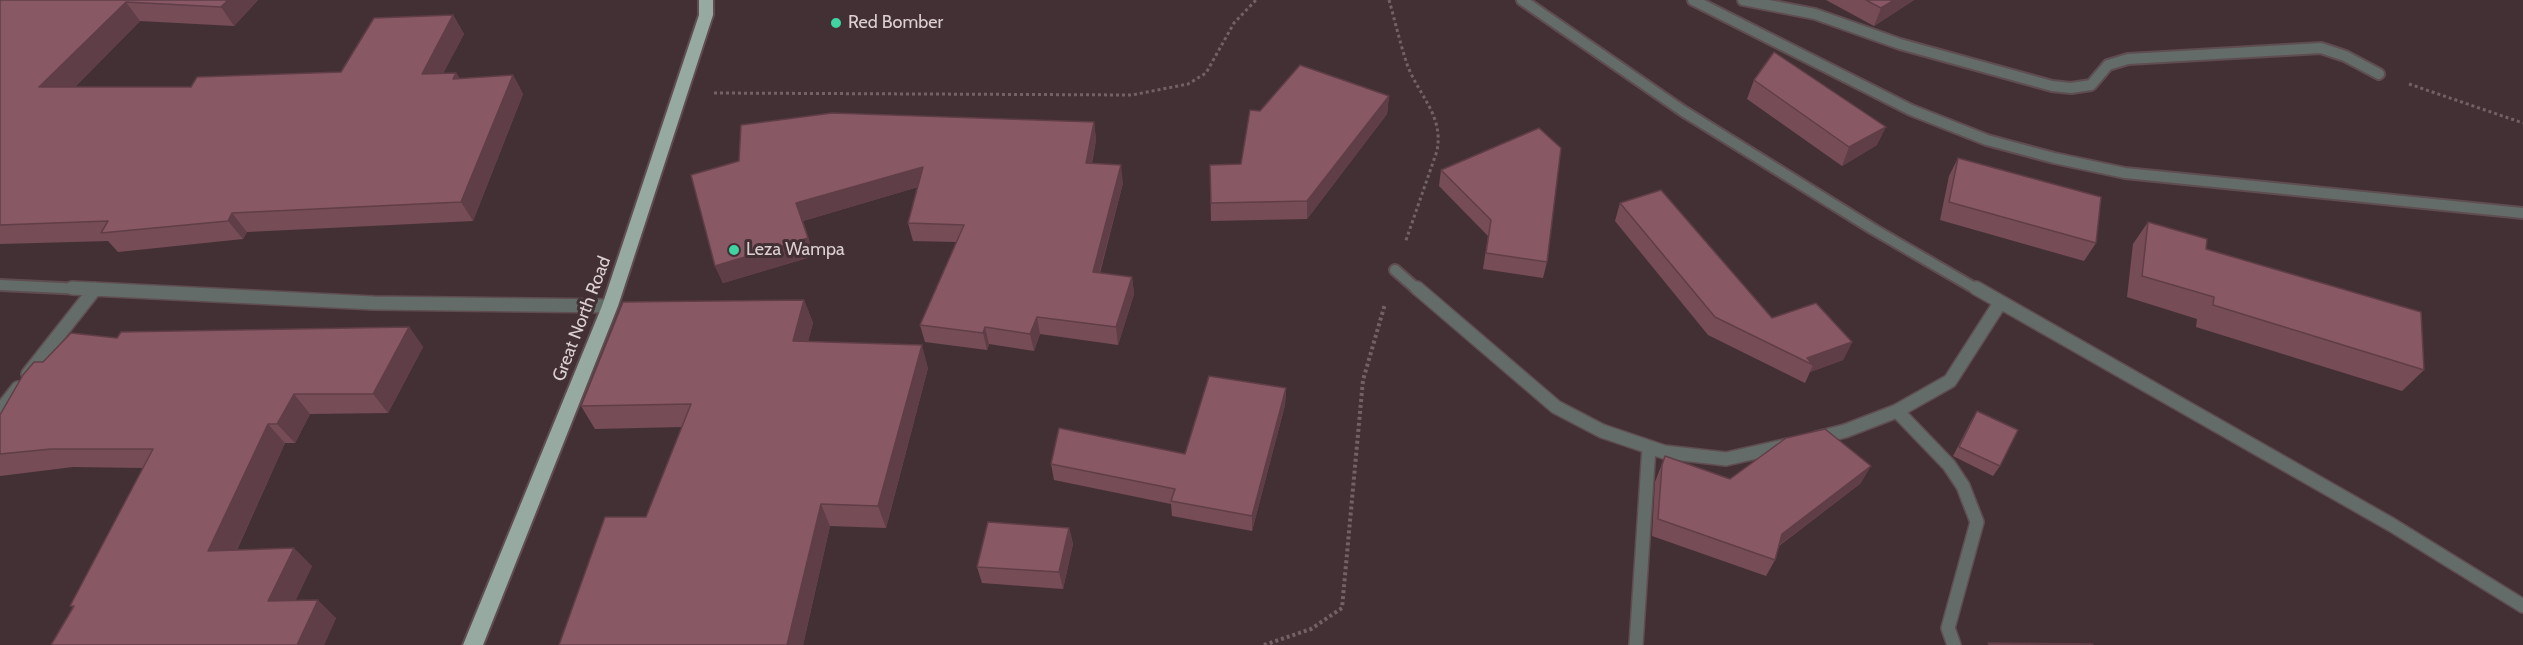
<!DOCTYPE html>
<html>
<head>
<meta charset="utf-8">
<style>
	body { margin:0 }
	canvas { display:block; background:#433035 }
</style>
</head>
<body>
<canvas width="2523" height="645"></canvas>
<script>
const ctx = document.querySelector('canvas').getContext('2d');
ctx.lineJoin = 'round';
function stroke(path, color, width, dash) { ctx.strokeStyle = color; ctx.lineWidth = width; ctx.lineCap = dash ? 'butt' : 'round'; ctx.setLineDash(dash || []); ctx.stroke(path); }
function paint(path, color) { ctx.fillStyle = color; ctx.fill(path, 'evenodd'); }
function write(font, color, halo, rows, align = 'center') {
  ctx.font = font + ' Cabin,sans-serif'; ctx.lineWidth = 6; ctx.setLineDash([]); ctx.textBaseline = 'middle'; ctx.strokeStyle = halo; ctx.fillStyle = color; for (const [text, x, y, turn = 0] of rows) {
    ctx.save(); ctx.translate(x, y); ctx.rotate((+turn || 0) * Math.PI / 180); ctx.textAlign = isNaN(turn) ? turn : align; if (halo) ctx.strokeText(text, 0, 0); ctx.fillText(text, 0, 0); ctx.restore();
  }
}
const pathFar1 = new Path2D(`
	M 1389,0 C 1395,21 1400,43 1407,64 C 1418,95 1444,115 1437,151 L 1405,243
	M 2409,84 L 2523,123
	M 714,93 L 1132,95 L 1188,84 L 1206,73 L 1234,23 L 1256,0`);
const path = new Path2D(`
	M 1264,645 L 1311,629 L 1342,608 L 1363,380 L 1385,304`);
const minorFar1 = new Path2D(`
	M 1522,0 L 1683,111 L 1873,229 L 1978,290
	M 1693,0 L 1911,110 L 1987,140 L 2054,158 L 2125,173 L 2523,213
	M 1743,0 L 1815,14 L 1900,44 L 2052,86 L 2071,88 L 2091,85 L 2108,65 L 2128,59 L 2321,48 L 2345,56 L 2379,74
	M 1395,270 L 1418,290
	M 0,285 L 103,290`);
const minor = new Path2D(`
	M 72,288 L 374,303 L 610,306
	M 1417,288 L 1556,407 L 1602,431 L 1664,452 L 1726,459 L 1788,445
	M 1976,288 L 2392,525 L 2523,606
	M 28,374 L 95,289
	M 0,411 L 18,388
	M 1897,411 L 1949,465 L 1963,486 L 1977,522 L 1948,628 L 1954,645
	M 1817,438 L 1845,431 L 1897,411 L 1950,381 L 2000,303
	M 1636,645 L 1649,447`);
const trunk = new Path2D(`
	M 699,0 L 713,0 L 713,15 L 618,306 L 483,645 L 463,645 L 602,306 L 699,15 Z`);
const wall = new Path2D(`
	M 0,0 L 258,0 L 234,26 L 140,21 L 75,87 L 191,87 L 341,72 L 453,15 L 464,34 L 443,73 L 456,73 L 460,79 L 513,75 L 523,94 L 473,221 L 247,232 L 243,239 L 118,252 L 108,241 L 0,244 Z
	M 1826,0 L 1914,0 L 1874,26 Z
	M 1754,80 L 1877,145 L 1842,166 L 1747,99 Z
	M 1389,96 L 1387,114 L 1307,219 L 1211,221 L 1210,165 L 1241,164 L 1260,111 Z
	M 1094,122 L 1096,140 L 1092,163 L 1123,183 L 1100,273 L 1132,277 L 1134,294 L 1118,345 L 1040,334 L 1034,351 L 989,344 L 987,350 L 925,342 L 920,325 L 957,242 L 913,241 L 908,223 L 918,187 L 803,221 L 814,256 L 723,283 L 715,266 L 691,175 Z
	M 1958,158 L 2096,243 L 2084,261 L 1940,220 L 1949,176 Z
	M 1441,170 L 1547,262 L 1543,278 L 1483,269 L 1488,236 L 1439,186 Z
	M 1620,203 L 1772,318 L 1852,342 L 1843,360 L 1810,372 L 1805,383 L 1708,335 L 1615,221 Z
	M 2148,222 L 2206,249 L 2424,370 L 2402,391 L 2196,327 L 2197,319 L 2127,297 L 2133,244 Z
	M 804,300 L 813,323 L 808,341 L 928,368 L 886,528 L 830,526 L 803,645 L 559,645 L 646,517 L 682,427 L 595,429 L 581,406 Z
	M 409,327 L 423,347 L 388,413 L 310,414 L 295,443 L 285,443 L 237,550 L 312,566 L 295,601 L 336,618 L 324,645 L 51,645 L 73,608 L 70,606 L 143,468 L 73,467 L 0,476 L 0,415 L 43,362 L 117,338 Z
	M 1286,388 L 1285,405 L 1252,531 L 1172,516 L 1171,504 L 1054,480 L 1051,464 L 1185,454 Z
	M 1977,411 L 2000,466 L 1993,476 L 1953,456 L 1971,421 Z
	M 1665,456 L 1730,479 L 1861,483 L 1779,546 L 1775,560 L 1766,576 L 1652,536 L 1655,482 Z
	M 1069,528 L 1073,544 L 1063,589 L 982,583 L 977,567 Z`);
const shadedWall = new Path2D(`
	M 228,0 L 258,0 L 234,26 L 221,7 Z
	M 1894,0 L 1914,0 L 1874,26 L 1881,8 Z
	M 126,2 L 140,21 L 56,106 L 39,87 Z
	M 453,15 L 464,34 L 433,93 L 422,74 Z
	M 456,73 L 467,91 L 453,79 Z
	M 513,75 L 523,94 L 473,221 L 461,202 Z
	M 1389,96 L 1387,114 L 1307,219 L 1307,201 Z
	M 1094,122 L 1096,140 L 1088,180 L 1086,163 Z
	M 1886,127 L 1877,145 L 1842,166 L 1849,147 Z
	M 1121,165 L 1123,183 L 1095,289 L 1093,272 Z
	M 923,167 L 928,184 L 803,221 L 814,256 L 723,283 L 715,266 L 796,203 Z
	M 232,213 L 247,232 L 243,239 L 228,221 Z
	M 1132,277 L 1134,294 L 1118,345 L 1116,327 Z
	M 804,300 L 813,323 L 802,364 L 793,341 Z
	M 1037,317 L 1040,334 L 1034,351 L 1030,334 Z
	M 409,327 L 423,347 L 388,413 L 373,394 Z
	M 985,327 L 989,344 L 987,350 L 983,333 Z
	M 1852,342 L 1843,360 L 1810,372 L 1813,365 L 1807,358 Z
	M 922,345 L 928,368 L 886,528 L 878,506 Z
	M 1286,388 L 1285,405 L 1252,531 L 1252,516 Z
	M 294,394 L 310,414 L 295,443 L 277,424 Z
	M 268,424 L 285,443 L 228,569 L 208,551 Z
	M 1871,466 L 1861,483 L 1773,550 L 1782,534 Z
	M 821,504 L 830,526 L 803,645 L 787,645 Z
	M 1069,528 L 1073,544 L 1063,589 L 1059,572 Z
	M 294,548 L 312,566 L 287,619 L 268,601 Z
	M 318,600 L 336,618 L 324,645 L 297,645 Z`);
const building = new Path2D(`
	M 0,0 L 228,0 L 221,7 L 126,2 L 39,87 L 191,87 L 197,77 L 341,72 L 374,18 L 453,15 L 422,74 L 456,73 L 453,79 L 513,75 L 461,202 L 232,213 L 228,221 L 101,233 L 108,221 L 0,225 Z
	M 1866,0 L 1894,0 L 1881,8 Z
	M 1774,52 L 1886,127 L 1849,147 L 1754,80 Z
	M 1300,65 L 1389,96 L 1307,201 L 1211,203 L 1210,165 L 1241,164 L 1250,110 L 1260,111 Z
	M 832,113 L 1094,122 L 1086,163 L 1121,165 L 1093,272 L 1132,277 L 1116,327 L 1037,317 L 1030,334 L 985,327 L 983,333 L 920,325 L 964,225 L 908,223 L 923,167 L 796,203 L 808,238 L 715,266 L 691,175 L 739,161 L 741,125 Z
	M 1539,128 L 1561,148 L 1547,262 L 1486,253 L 1491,220 L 1441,170 Z
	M 1958,158 L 2101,197 L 2096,243 L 1949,202 Z
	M 1661,190 L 1772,318 L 1816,303 L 1852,342 L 1807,358 L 1813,365 L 1715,317 L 1620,203 Z
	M 2148,222 L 2207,239 L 2206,249 L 2421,312 L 2424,370 L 2213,305 L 2214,297 L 2142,276 Z
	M 804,300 L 793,341 L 922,345 L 878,506 L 821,504 L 787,645 L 559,645 L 605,517 L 646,517 L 691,404 L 581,406 L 623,302 Z
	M 409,327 L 373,394 L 294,394 L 277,424 L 268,424 L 208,551 L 294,548 L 268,601 L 318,600 L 297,645 L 51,645 L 74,606 L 70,606 L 153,449 L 51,449 L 0,454 L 0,415 L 23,375 L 34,362 L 43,362 L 71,333 L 117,338 L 121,332 Z
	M 1209,376 L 1286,388 L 1252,516 L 1171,501 L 1175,489 L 1051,464 L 1059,428 L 1185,454 Z
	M 1977,411 L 2018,430 L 2000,466 L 1959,447 Z
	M 1825,429 L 1871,466 L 1782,534 L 1775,560 L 1658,519 L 1662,465 L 1665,456 L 1730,479 L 1786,438 Z
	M 988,522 L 1069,528 L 1059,572 L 977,567 Z
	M 1988,643 L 2092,644 L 2093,645 L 1989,645 Z`);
const markers = [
	[836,23,6,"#3fd4a2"],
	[734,250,6,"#3fd4a2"]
];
const poiNames = [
	["Red Bomber",848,23],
	["Leza Wampa",746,250]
];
const streetNames = [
	["Great North Road",582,319,-69]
];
stroke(minorFar1, '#5f4d51', 14);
stroke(minor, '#5f4d51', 16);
stroke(trunk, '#5f4d51', 4);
stroke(pathFar1, '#726165', 3, [3, 3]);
stroke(path, '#726165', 4, [3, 3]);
stroke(minorFar1, '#636c68', 10);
stroke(minor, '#636c68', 13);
paint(trunk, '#96aaa1');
paint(wall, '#764c57');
paint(shadedWall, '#603e47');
paint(building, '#895865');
stroke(building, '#603e47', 1.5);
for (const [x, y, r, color] of markers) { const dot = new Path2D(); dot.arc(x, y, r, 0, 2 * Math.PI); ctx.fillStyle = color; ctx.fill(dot); stroke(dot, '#433035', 2); }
write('18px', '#dcd0d2', '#433035', poiNames, 'left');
write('18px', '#dcd0d2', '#433035', streetNames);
</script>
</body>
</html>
